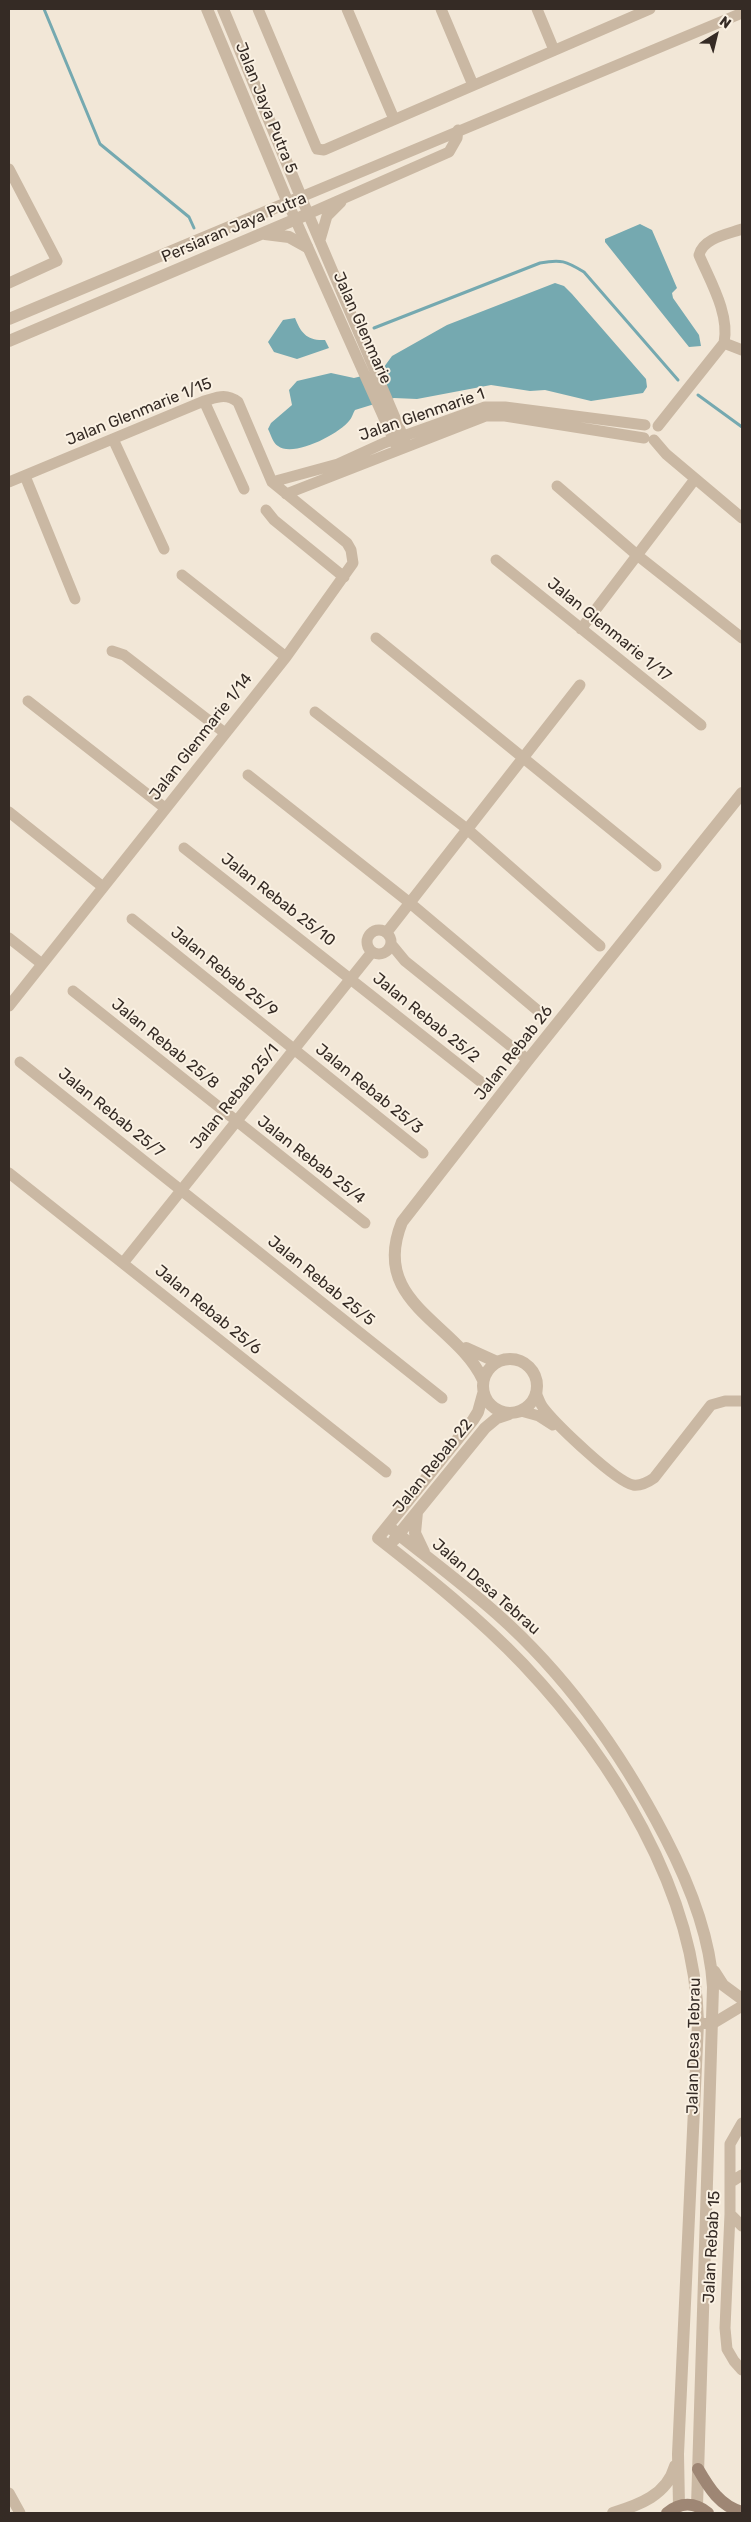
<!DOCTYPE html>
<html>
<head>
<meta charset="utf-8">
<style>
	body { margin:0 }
	#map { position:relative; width:751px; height:2522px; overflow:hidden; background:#f2e7d7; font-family:Rubik,sans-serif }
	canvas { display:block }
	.frame { position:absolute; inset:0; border:10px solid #352b25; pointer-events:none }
	.north { position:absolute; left:691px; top:10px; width:50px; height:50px; -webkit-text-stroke:4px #faf1e3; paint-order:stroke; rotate:36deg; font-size:14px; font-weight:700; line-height:20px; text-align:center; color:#352b25 }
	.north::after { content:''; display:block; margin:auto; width:18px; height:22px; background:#352b25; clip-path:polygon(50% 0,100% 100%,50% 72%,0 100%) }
</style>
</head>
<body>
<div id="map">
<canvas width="751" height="2522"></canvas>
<div class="frame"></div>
<div class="north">N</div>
</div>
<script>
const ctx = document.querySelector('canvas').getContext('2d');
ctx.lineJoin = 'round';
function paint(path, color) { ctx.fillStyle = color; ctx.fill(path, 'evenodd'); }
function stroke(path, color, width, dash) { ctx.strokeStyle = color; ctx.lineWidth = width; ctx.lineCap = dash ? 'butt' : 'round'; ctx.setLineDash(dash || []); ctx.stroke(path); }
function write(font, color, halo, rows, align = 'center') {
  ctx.font = font + ' Rubik,sans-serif'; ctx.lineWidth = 4; ctx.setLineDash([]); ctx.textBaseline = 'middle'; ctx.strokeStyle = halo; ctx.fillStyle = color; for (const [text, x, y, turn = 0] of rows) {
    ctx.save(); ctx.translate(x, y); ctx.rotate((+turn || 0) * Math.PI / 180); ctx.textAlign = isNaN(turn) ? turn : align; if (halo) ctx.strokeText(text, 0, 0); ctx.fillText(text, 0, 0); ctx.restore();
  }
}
const water = new Path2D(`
	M 640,224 L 652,230 L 677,288 L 672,293 L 673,298 L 699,335 L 701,346 L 689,347 L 605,242 L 605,239 Z
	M 555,283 L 564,286 L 572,294 L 646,379 L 647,387 L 643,393 L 591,401 L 545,390 L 530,391 L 491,385 L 417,399 L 394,398 L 355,410 C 353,413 352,418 349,421 C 339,434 293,458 278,446 C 273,443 271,435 268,429 L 271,423 L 292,405 L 289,390 L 297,381 L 331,373 L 354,378 L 362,376 L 384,367 L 392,356 L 447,325 Z
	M 295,318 C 301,333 307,341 325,340 L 329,348 L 297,359 L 274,352 L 268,342 L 283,320 Z`);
const stream = new Path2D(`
	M 44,9 L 100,144 L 189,217 L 194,228
	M 374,328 L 540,263 C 561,259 566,261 584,272 L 678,380
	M 698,395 L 742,427`);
const minor = new Path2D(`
	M 258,9 L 317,149 L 324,150 L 650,9
	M 347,9 L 394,119
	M 441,9 L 473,85
	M 537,9 L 554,50
	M 9,169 L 57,261 L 9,283
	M 288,203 L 396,445
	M 308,214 L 449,152 L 457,138 L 458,130
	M 320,240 L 327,216 L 341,202
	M 724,343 L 742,350
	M 204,401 L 244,489
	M 658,426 L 724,343 C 730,314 710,281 699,255 C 703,238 728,234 742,229
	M 113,439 L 164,549
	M 654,440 L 666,454 L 742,518
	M 407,446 L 301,197 L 742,13
	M 25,476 L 75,599
	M 9,482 L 204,401 C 218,397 226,393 238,402 L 272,482 L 347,543 L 351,550 L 353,563 L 286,657 L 9,1006
	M 272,482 L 338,464 L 384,443 L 485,407 L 505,407 L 645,425
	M 557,486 L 637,555 L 742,638
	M 286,494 L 486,416 L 505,416 L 644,438
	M 266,510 L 274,520 L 344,577
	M 496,560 L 701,725
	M 182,575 L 286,657
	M 581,629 L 695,479
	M 376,638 L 656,866
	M 112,651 L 124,655 L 225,733
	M 28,701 L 165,808
	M 315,712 L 467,829 L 600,946
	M 248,775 L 410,903 L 543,1015
	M 9,812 L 103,887
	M 184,848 L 481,1082
	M 132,919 L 423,1153
	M367 942a12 12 0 1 1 24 0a12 12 0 1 1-24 0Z
	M 387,932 L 580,685
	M 9,938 L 42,964
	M 391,944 L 405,961 L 528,1060
	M 73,991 L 365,1223
	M 20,1062 L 442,1398
	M 9,1173 L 386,1472
	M 123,1263 L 372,952
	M 536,1393 C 539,1399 540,1405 545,1410 C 558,1426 615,1481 633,1485 C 641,1486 647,1483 654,1478 L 711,1405 L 725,1401 L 742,1401
	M 521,1411 L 539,1416 L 553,1425
	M 698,2023 L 712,2024 L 742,2006
	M 742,2123 L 730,2144 L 730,2214 L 725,2328 L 727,2349 L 734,2361 L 742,2370
	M 731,2182 L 742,2175
	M 730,2214 L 742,2226
	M 9,2493 L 20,2513`);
const tertiary = new Path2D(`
	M 207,9 L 288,203
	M 265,234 L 289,237 L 307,247
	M 9,319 L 301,197 L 223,9
	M 9,341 L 308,214
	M 466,1348 L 497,1362
	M483 1386a27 27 0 1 1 54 0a27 27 0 1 1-54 0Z
	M 483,1380 C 456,1322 369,1303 402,1222 L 528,1060 L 742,793
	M 483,1394 L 478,1412 L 473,1420 L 378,1538 C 428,1577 479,1618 523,1664 C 611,1757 696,1891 698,2023 L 678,2454 L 679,2506
	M 417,1512 L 415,1533 L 424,1552
	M 388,1526 C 424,1555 462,1583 497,1614 C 567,1676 622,1754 665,1837 C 689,1883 710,1934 713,1987 L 697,2506
	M 394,1540 L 485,1428 L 497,1418 L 509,1414
	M 714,1971 L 723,1985 L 742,1999
	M 613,2513 C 639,2505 667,2495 675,2466`);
const secondary = new Path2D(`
	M 698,2469 C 709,2488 720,2506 742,2512
	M 667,2513 C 680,2502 695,2502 708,2513`);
const streetNames = [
	["Jalan Jaya Putra 5",266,108,68],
	["Persiaran Jaya Putra",234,228,-23],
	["Jalan Glenmarie",362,328,66],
	["Jalan Glenmarie 1/15",139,412,-22],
	["Jalan Glenmarie 1",422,415,-19],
	["Jalan Glenmarie 1/17",609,630,39],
	["Jalan Glenmarie 1/14",201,737,-52],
	["Jalan Rebab 25/10",278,900,38],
	["Jalan Rebab 25/9",224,972,39],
	["Jalan Rebab 25/2",426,1018,39],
	["Jalan Rebab 25/8",165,1044,39],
	["Jalan Rebab 26",514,1053,-52],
	["Jalan Rebab 25/3",369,1089,39],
	["Jalan Rebab 25/1",235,1097,-51],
	["Jalan Rebab 25/7",111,1113,39],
	["Jalan Rebab 25/4",311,1160,38],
	["Jalan Rebab 25/5",321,1281,39],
	["Jalan Rebab 25/6",208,1310,39],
	["Jalan Rebab 22",433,1466,-51],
	["Jalan Desa Tebrau",486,1587,41],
	["Jalan Desa Tebrau",694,2046,-89],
	["Jalan Rebab 15",712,2247,-87]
];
paint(water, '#75a9b0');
stroke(stream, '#75a9b0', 3);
stroke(minor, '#cab8a3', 11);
stroke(tertiary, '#cab8a3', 12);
stroke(secondary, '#9e8674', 12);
write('16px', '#352b25', '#faf1e3', streetNames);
</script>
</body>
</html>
